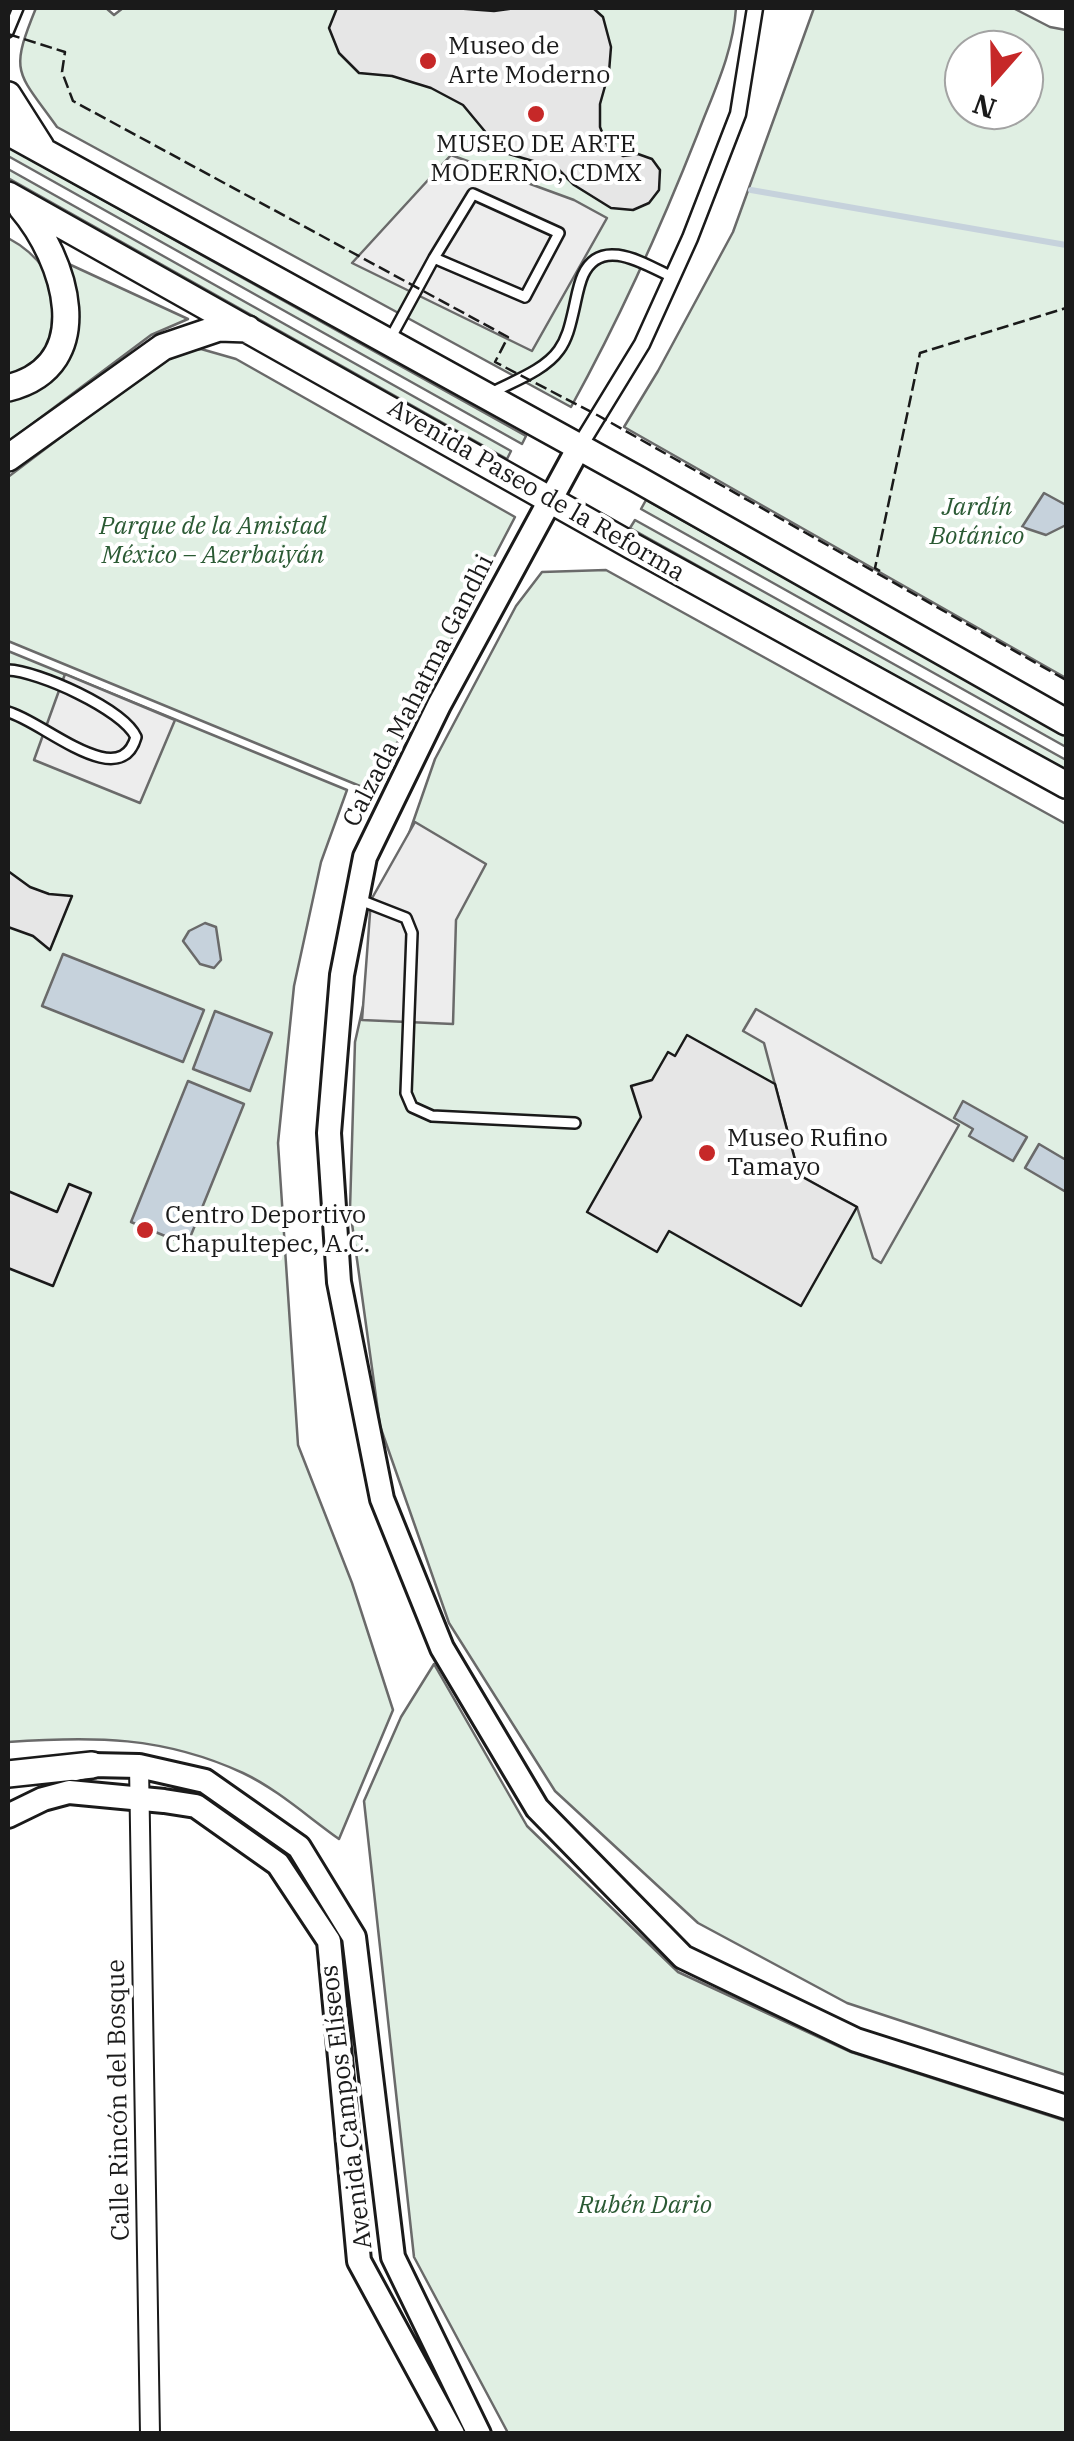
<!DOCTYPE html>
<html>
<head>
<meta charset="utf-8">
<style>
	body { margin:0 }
	#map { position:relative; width:1074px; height:2441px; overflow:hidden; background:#fff; font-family:"IBM Plex Serif",serif }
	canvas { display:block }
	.frame { position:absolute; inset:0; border:10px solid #1a1a1a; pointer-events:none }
	.north { position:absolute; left:944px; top:30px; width:100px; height:100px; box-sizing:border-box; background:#fff; border:2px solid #a3a3a3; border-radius:50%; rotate:200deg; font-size:28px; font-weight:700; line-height:40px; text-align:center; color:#1a1a1a }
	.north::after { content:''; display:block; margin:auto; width:35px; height:45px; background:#c62828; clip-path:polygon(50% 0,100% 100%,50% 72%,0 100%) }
</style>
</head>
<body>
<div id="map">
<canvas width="1074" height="2441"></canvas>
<div class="frame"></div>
<div class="north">N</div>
</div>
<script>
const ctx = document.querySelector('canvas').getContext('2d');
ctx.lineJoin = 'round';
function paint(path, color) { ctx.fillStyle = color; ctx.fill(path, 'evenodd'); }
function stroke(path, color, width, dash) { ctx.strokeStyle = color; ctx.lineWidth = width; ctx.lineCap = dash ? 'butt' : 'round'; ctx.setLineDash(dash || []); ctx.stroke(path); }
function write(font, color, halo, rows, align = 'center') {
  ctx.font = font + ' "IBM Plex Serif",serif'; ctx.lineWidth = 8; ctx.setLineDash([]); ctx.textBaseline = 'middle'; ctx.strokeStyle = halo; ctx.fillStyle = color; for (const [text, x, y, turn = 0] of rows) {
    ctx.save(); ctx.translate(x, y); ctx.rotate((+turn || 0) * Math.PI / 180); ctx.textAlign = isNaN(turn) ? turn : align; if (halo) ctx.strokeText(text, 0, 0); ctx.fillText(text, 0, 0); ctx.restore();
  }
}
const green = new Path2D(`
	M 36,8 L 106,8 L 114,15 L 123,8 L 736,8 C 733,53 714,91 698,133 C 661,227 620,318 571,407 L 57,127 C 17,71 9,74 36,8 Z
	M 814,8 L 1013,8 L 1050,27 L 1066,30 L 1066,678 L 624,427 L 658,371 L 733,232 ZM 964,50 L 1024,50 L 1024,110 L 964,110 Z
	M 8,147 L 526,436 L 522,444 L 8,156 Z
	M 8,169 L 511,451 L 507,459 L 8,178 Z
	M 8,238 C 72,272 77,347 8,378 Z
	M 60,260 L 188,319 L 151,335 L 8,442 L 8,399 L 53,374 Z
	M 201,349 L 236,359 L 515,517 L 372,791 L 8,641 L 8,477 L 175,351 Z
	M 646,500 L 1066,736 L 1066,747 L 641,509 Z
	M 635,520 L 1066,760 L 1066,771 L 630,528 Z
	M 606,570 L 1066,824 L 1066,2075 L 847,2003 L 698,1923 L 555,1791 L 449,1623 L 380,1426 L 350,1209 L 355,1042 L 389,891 L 435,759 L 516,606 L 542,572 Z
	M 8,651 L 347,790 L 321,862 L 294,986 L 278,1143 L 298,1445 L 352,1583 L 393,1710 L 339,1839 C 308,1817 277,1789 243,1773 C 163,1736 93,1736 8,1742 Z
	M 434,1664 L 527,1826 L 678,1972 L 851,2052 L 1066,2121 L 1066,2433 L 508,2433 L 414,2257 L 364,1801 L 401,1717 Z`);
const parking = new Path2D(`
	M 451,155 L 574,200 L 607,218 L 532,351 L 352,263 Z
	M 65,674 L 175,720 L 140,803 L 34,760 Z
	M 415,822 L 486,864 L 456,920 L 453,1024 L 362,1020 L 371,900 Z
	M 756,1009 L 959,1125 L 881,1263 L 873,1258 L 857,1207 L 799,1175 L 764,1043 L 743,1031 Z`);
const water = new Path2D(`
	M 1044,493 L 1066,505 L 1066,525 L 1046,535 L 1022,527 Z
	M 205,923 L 216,927 L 221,960 L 214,968 L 200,964 L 183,941 L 189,931 Z
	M 63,954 L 204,1010 L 183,1062 L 42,1006 Z
	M 215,1011 L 272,1033 L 250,1091 L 193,1069 Z
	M 188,1081 L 244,1104 L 187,1245 L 131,1222 Z
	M 963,1101 L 1027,1137 L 1013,1161 L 969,1136 L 973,1129 L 954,1118 Z
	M 1039,1144 L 1066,1160 L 1066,1192 L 1025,1168 Z`);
const stream = new Path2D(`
	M 751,190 L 1066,245`);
const building = new Path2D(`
	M 337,8 L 453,8 L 494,11 L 516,8 L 593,8 L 603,17 L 611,47 L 609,72 L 600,104 L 600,127 L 608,147 L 623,156 L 638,154 L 652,159 L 660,170 L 659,190 L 649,203 L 633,210 L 611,208 L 574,185 L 557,168 L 502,152 L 463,105 L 431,88 L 392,76 L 359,73 L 339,53 L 329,28 Z
	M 8,871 L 30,887 L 49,894 L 72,896 L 50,950 L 33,936 L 8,927 Z
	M 687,1035 L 775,1084 L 799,1175 L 857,1207 L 801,1306 L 669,1231 L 657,1252 L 587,1212 L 641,1117 L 631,1086 L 652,1080 L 668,1052 L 675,1056 Z
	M 69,1184 L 91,1193 L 53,1286 L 8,1268 L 8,1191 L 57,1212 Z`);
const service = new Path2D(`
	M 8,32 L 18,8
	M 473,194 L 559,233 L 525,297 L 434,258 Z
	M 390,339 L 434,258
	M 493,392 C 514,381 545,370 559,350 C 567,339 570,326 573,313 C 576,301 578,286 583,275 C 601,235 646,265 672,277
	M 8,670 C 38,671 123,709 136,737 C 120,794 41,720 8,712
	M 360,900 L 406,918 L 412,933 L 406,1093 L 412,1107 L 432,1116 L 575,1123`);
const pedestrian = new Path2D(`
	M 579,447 L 642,344 L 690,238 L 738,114 L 755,8`);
const minor = new Path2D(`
	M 139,1766 L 150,2434`);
const tertiary = new Path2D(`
	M 579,447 L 439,705 L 365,857 L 342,975 L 329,1133 L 339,1282 L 382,1499 L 442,1648 L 537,1808 L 683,1957 L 856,2040 L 1066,2107
	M 75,1769 L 92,1765 L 139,1766 L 205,1781 L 299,1847 L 354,1937 L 393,2257 L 479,2434
	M 8,1816 L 43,1799 L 69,1792 L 164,1801 L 196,1806 L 278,1864 L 329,1941 L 359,2261 L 453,2434`);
const secondary = new Path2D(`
	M 8,95 L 41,147
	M 8,132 L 639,480 L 1066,722
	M 8,195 L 632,546 L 1066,785
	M 8,388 C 100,365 65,258 21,207
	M 8,458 L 163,347 L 219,328 L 248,329
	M 8,1774 L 92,1765`);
const fence = new Path2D(`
	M 8,34 L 65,52 L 62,72 L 73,101 L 508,337 L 495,362 L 599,416 L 1066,680
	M 880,571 L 875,568 L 920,353 L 1066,308`);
const markers = [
	[428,61,10,"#c62828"],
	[536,114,10,"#c62828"],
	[707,1153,10,"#c62828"],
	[145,1230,10,"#c62828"]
];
const poiNames = [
	["Museo de",448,47],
	["Arte Moderno",448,76],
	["MUSEO DE ARTE",536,145,"center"],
	["MODERNO, CDMX",536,174,"center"],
	["Museo Rufino",727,1139],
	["Tamayo",727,1168],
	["Centro Deportivo",165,1216],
	["Chapultepec, A.C.",165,1245]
];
const streetNames = [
	["Avenida Paseo de la Reforma",536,491,30],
	["Calzada Mahatma Gandhi",419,691,-63],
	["Calle Rincón del Bosque",119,2100,-91],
	["Avenida Campos Elíseos",347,2107,-97]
];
const parkNames = [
	["Jardín",977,508],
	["Botánico",977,537],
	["Parque de la Amistad",213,527],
	["México – Azerbaiyán",213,556],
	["Rubén Dario",645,2206]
];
paint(green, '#e0efe3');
stroke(green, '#6a6a6a', 2.5);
paint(parking, '#ededed');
stroke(parking, '#6a6a6a', 2.5);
paint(water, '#c6d2dc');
stroke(water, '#6a6a6a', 2.5);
stroke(stream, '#c6d2dc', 6);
paint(building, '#e6e6e6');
stroke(building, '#1a1a1a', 2.5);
stroke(service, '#1a1a1a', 14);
stroke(pedestrian, '#1a1a1a', 19);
stroke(minor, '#1a1a1a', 22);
stroke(tertiary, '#1a1a1a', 28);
stroke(secondary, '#1a1a1a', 30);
stroke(service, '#fff', 9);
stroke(pedestrian, '#fff', 14);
stroke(minor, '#fff', 18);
stroke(tertiary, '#fff', 22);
stroke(secondary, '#fff', 25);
stroke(fence, '#1a1a1a', 2.5, [12, 5]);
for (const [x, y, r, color] of markers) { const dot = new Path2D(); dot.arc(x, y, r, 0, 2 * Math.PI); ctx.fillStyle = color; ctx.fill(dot); stroke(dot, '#fff', 4); }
write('25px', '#1a1a1a', '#fff', poiNames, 'left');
write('25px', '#1a1a1a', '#fff', streetNames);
write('italic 25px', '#2b5a34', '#fff', parkNames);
</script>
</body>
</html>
